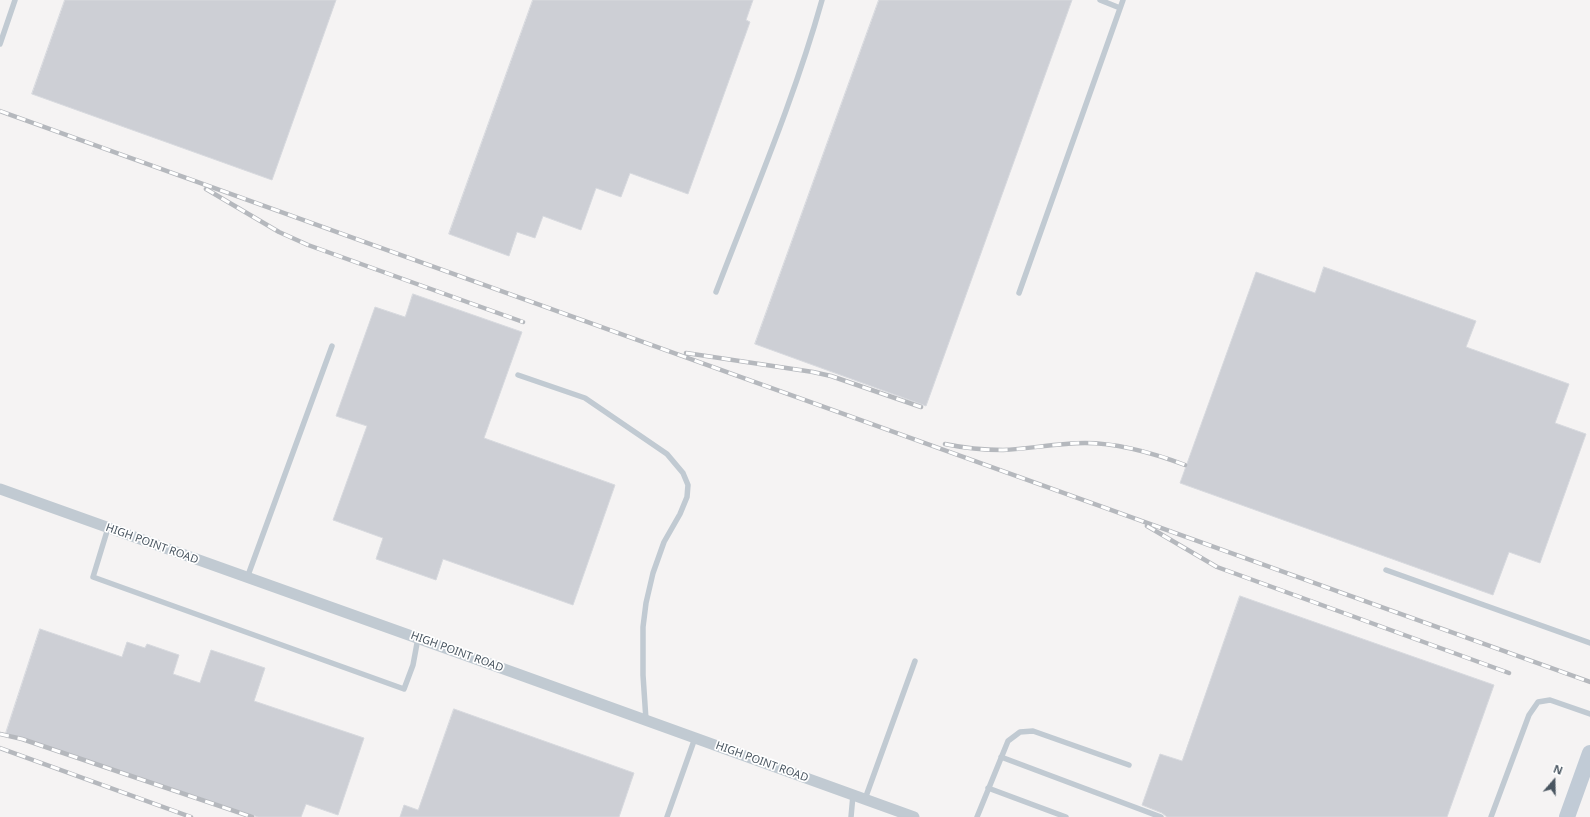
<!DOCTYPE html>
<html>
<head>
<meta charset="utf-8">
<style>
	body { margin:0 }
	#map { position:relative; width:1590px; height:817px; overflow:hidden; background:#f5f3f3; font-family:"Noto Sans",sans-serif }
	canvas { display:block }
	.north { position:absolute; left:1534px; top:761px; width:40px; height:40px; -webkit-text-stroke:3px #fff; paint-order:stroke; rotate:20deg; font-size:11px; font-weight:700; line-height:16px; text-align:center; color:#4a5661 }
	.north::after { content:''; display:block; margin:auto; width:14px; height:18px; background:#4a5661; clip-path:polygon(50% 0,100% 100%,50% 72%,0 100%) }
</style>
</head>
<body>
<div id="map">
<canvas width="1590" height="817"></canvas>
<div class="north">N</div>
</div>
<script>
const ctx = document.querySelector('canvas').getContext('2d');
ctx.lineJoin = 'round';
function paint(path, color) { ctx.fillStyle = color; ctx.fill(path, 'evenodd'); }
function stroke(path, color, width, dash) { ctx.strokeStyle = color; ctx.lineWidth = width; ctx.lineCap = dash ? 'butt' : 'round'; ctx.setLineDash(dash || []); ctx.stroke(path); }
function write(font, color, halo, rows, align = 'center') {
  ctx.font = font + ' "Noto Sans",sans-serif'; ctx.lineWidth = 3.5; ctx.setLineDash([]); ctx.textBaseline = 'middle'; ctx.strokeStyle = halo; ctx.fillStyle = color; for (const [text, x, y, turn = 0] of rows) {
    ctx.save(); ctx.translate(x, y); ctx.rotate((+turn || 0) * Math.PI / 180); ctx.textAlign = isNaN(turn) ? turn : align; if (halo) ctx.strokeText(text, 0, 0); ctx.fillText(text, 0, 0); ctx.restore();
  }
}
const building = new Path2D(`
	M 65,0 L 336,0 L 272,180 L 32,94 Z
	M 533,0 L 753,0 L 746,20 L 750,22 L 688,194 L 630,173 L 621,197 L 596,188 L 581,230 L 543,216 L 535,238 L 517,232 L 509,256 L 449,234 Z
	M 879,0 L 1072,0 L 926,406 L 755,344 Z
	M 1324,267 L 1476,321 L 1466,347 L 1569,384 L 1555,423 L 1586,434 L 1540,563 L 1509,552 L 1493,595 L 1180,483 L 1256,272 L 1315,293 Z
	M 413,294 L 522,332 L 484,438 L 615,485 L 573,605 L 443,559 L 436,580 L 376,559 L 383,538 L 333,520 L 367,426 L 336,416 L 375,307 L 405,317 Z
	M 1240,596 L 1494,685 L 1447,817 L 1167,817 L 1162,813 L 1142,805 L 1160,754 L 1182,761 Z
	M 40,629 L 122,657 L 127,642 L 145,648 L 147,644 L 179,655 L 173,674 L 200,683 L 211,650 L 265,668 L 254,701 L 364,738 L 338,815 L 306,804 L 301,817 L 258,817 L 6,733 Z
	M 454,709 L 634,773 L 619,817 L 400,817 L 404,805 L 418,810 Z`);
const service = new Path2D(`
	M 1100,0 L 1120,8
	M 0,44 L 15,0
	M 716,292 C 753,195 794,100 822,0
	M 1019,293 L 1123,0
	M 518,375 L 585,398 L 667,454 L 683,473 L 688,485 L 687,497 L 680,514 L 664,542 L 653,573 L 646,603 L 643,627 L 643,675 L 646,720
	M 108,528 L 93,577 L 404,689 L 413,665 L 418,638
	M 1386,570 L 1590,643
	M 247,578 L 332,346
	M 1001,757 L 1161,817
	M 988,788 L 1066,817
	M 865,799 L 915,661
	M 667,817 L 695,738
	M 851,817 L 853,795
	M 977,817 L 1008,741 L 1020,732 L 1033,731 L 1129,765
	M 1491,817 L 1529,715 L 1538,702 L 1550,700 L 1590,714`);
const minor = new Path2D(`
	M 0,489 L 515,673 L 914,817`);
const secondary = new Path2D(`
	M 1567,817 L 1590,753`);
const rail = new Path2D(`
	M 0,111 L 1590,682
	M 206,189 L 279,232 L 308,245 L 523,322
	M 686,353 L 813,372 L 831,376 L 921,407
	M 945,444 C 964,448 983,450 1003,450 C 1030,449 1057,443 1085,443 C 1119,443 1153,453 1185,465
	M 1147,526 L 1217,567 L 1509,673
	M 0,734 L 22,739 L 252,817
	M 0,748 L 191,817`);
const streetNames = [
	["HIGH POINT ROAD",152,544,20],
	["HIGH POINT ROAD",457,652,20],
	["HIGH POINT ROAD",762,762,20]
];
paint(building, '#cdcfd5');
stroke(building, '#d7d9de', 1);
stroke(service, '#c1cad2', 5.5);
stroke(minor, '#c1cad2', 11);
stroke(secondary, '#c1cbd6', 16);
stroke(rail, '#b5b8bd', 4.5);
stroke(rail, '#fff', 3, [9]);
write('11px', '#4a5661', '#fff', streetNames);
</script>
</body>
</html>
